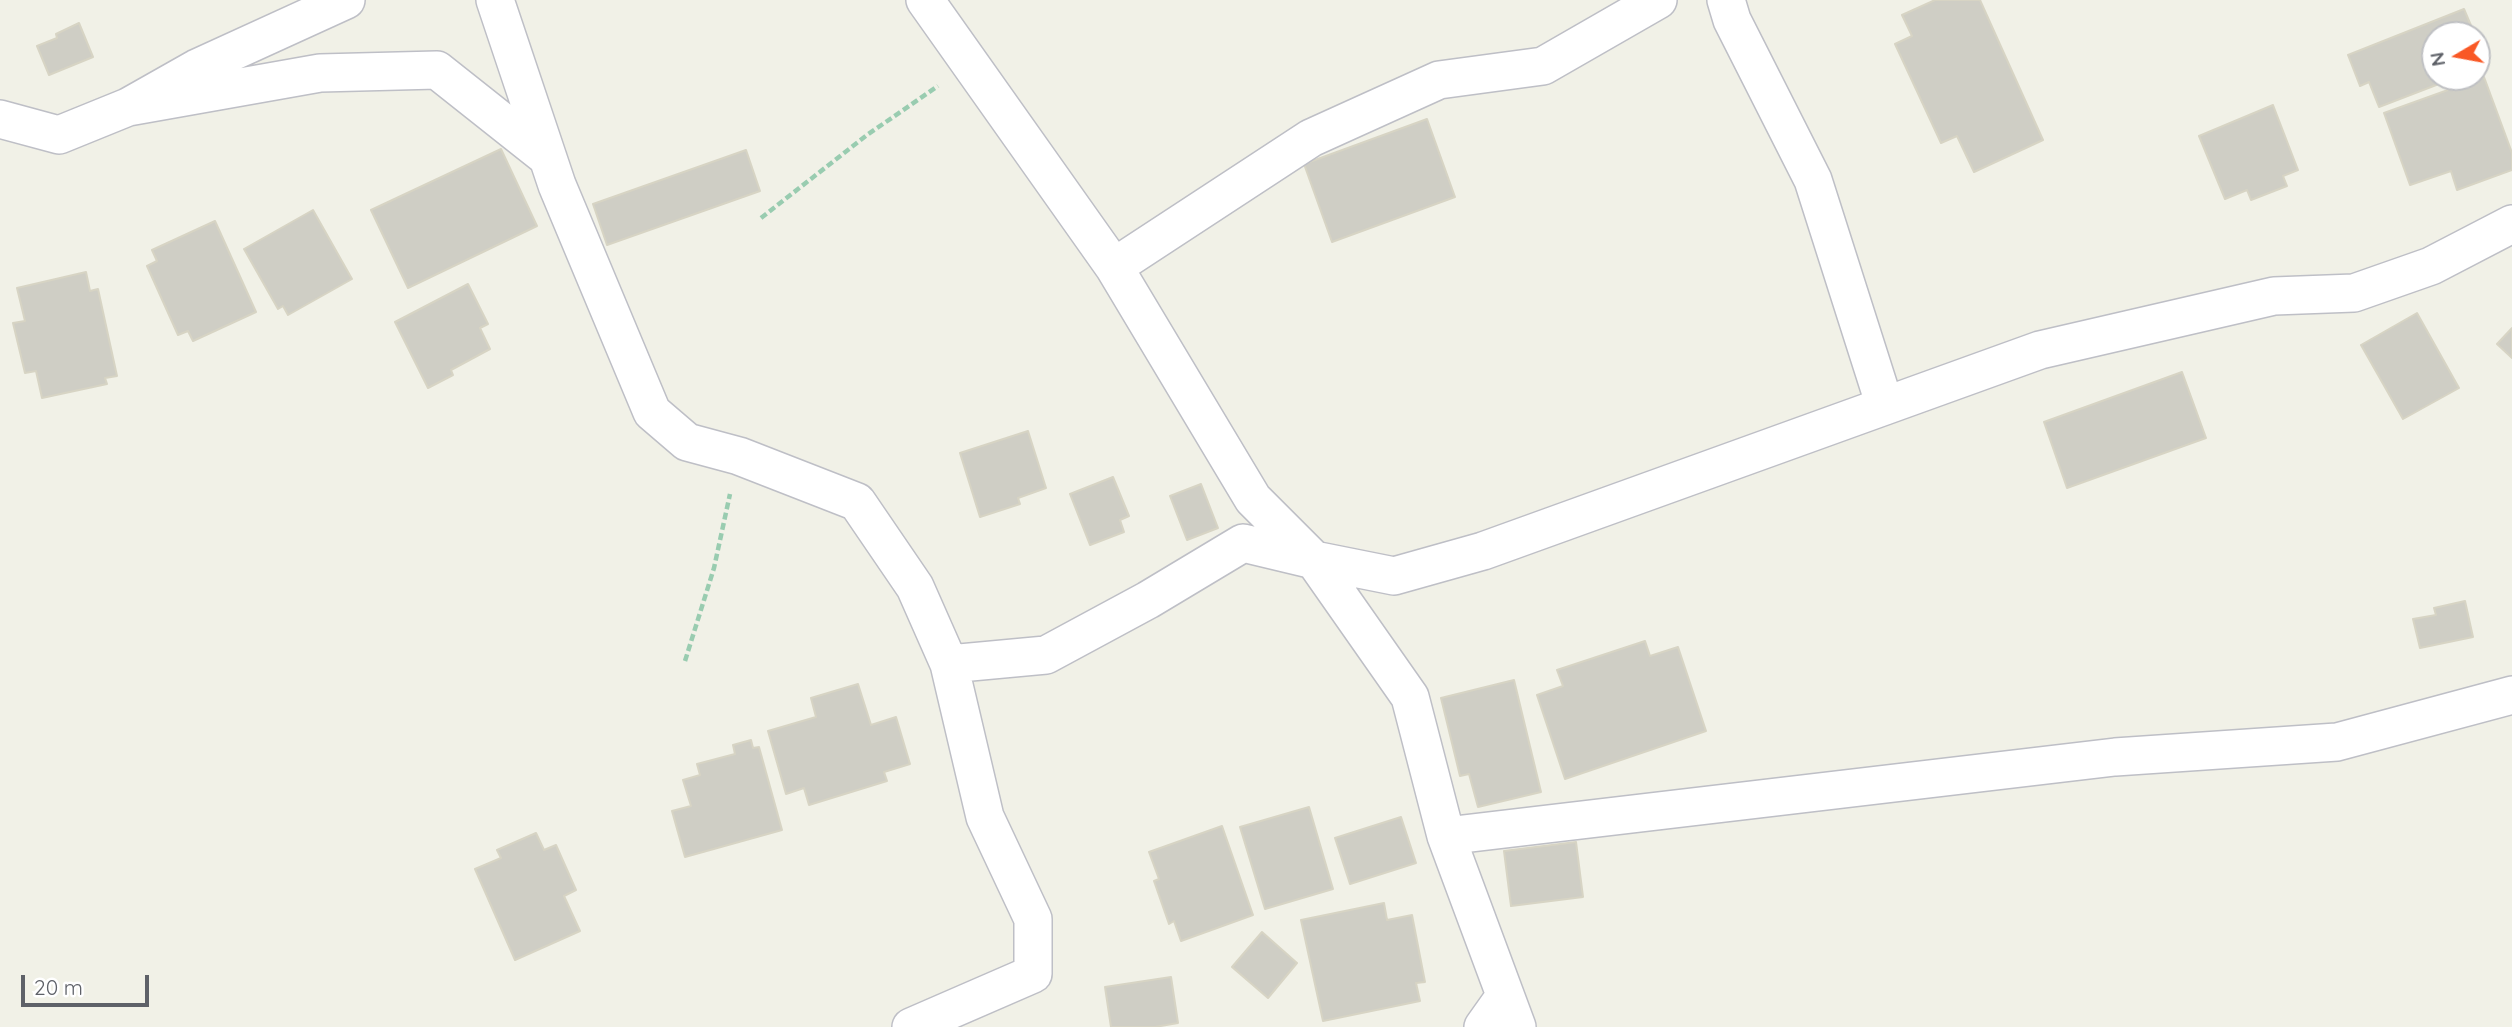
<!DOCTYPE html>
<html>
<head>
<meta charset="utf-8">
<style>
	body { margin:0 }
	#map { position:relative; width:2512px; height:1027px; overflow:hidden; background:#f1f1e7; font-family:Quicksand,sans-serif }
	canvas { display:block }
	.north { position:absolute; left:2421px; top:21px; width:70px; height:70px; box-sizing:border-box; background:#fff; border:2px solid #bfc0c3; border-radius:50%; rotate:260deg; font-size:19px; font-weight:700; line-height:28px; text-align:center; color:#5e6168 }
	.north::after { content:''; display:block; margin:auto; width:24px; height:32px; background:#f95825; clip-path:polygon(50% 0,100% 100%,50% 72%,0 100%) }
	.scale { position:absolute; left:21px; top:975px; width:128px; height:32px; box-sizing:border-box; border:4px solid #5e6168; border-top:0; padding-left:9px; font-size:21px; line-height:24px; white-space:nowrap; color:#5e6168; -webkit-text-stroke:5px #fff; paint-order:stroke }
</style>
</head>
<body>
<div id="map">
<canvas width="2512" height="1027"></canvas>
<div class="north">N</div>
<div class="scale">20 m</div>
</div>
<script>
const ctx = document.querySelector('canvas').getContext('2d');
ctx.lineJoin = 'round';
function paint(path, color) { ctx.fillStyle = color; ctx.fill(path, 'evenodd'); }
function stroke(path, color, width, dash) { ctx.strokeStyle = color; ctx.lineWidth = width; ctx.lineCap = dash ? 'butt' : 'round'; ctx.setLineDash(dash || []); ctx.stroke(path); }
const building = new Path2D(`
	M 1935,0 L 1980,0 L 2043,140 L 1974,172 L 1957,136 L 1941,143 L 1895,44 L 1912,36 L 1902,15 Z
	M 2464,9 L 2475,35 L 2435,35 L 2435,77 L 2457,77 L 2379,107 L 2369,82 L 2360,86 L 2348,55 Z
	M 79,23 L 93,57 L 49,75 L 37,46 L 57,38 L 56,34 Z
	M 2484,77 L 2512,153 L 2512,170 L 2457,190 L 2451,171 L 2410,185 L 2384,113 Z
	M 2273,105 L 2298,170 L 2283,176 L 2287,186 L 2251,200 L 2247,190 L 2225,199 L 2199,136 Z
	M 1427,119 L 1455,197 L 1332,242 L 1304,164 Z
	M 501,149 L 537,226 L 408,288 L 371,210 Z
	M 746,150 L 760,191 L 607,245 L 593,204 Z
	M 313,210 L 352,279 L 288,315 L 283,306 L 278,309 L 244,249 Z
	M 215,221 L 256,312 L 193,341 L 188,331 L 178,335 L 147,266 L 157,261 L 152,250 Z
	M 86,272 L 90,291 L 98,289 L 117,376 L 105,378 L 107,384 L 42,398 L 36,371 L 25,373 L 13,323 L 25,321 L 17,288 Z
	M 468,284 L 488,324 L 480,328 L 490,349 L 451,370 L 453,375 L 428,388 L 395,322 Z
	M 2417,313 L 2459,388 L 2403,419 L 2361,345 Z
	M 2512,328 L 2512,358 L 2497,344 Z
	M 2182,372 L 2206,438 L 2067,488 L 2044,422 Z
	M 1028,431 L 1046,488 L 1018,498 L 1020,504 L 980,517 L 960,453 Z
	M 1113,477 L 1129,516 L 1120,520 L 1124,532 L 1090,545 L 1070,494 Z
	M 1201,484 L 1218,528 L 1187,540 L 1170,496 Z
	M 2465,601 L 2473,637 L 2420,648 L 2413,619 L 2436,615 L 2434,608 Z
	M 1645,641 L 1650,656 L 1678,647 L 1706,731 L 1565,779 L 1537,695 L 1563,686 L 1557,670 Z
	M 1514,680 L 1541,792 L 1478,807 L 1469,774 L 1460,776 L 1441,698 Z
	M 858,684 L 871,725 L 896,717 L 910,764 L 884,772 L 887,781 L 809,805 L 804,788 L 786,794 L 768,731 L 816,717 L 811,698 Z
	M 751,740 L 753,748 L 759,747 L 782,830 L 685,857 L 672,811 L 691,806 L 683,780 L 700,775 L 697,764 L 735,754 L 733,745 Z
	M 1309,807 L 1333,889 L 1265,909 L 1240,827 Z
	M 1401,817 L 1416,863 L 1350,884 L 1335,838 Z
	M 1222,826 L 1253,915 L 1181,941 L 1174,921 L 1169,924 L 1154,881 L 1159,879 L 1149,852 Z
	M 536,833 L 544,850 L 556,845 L 576,890 L 564,896 L 580,931 L 515,960 L 475,869 L 501,858 L 497,850 Z
	M 1576,842 L 1583,897 L 1511,906 L 1504,851 Z
	M 1384,903 L 1387,920 L 1412,915 L 1425,982 L 1416,983 L 1420,1001 L 1323,1021 L 1301,920 Z
	M 1262,932 L 1297,963 L 1268,998 L 1232,967 Z
	M 1171,977 L 1178,1023 L 1155,1027 L 1111,1027 L 1105,987 Z`);
const path = new Path2D(`
	M 761,218 L 867,135 L 938,86
	M 685,661 L 714,568 L 730,494`);
const minor = new Path2D(`
	M 495,0 L 557,185 L 652,412 L 687,442 L 739,456 L 857,502 L 915,587 L 949,664 L 985,817 L 1033,919 L 1033,974 L 911,1027
	M 925,0 L 1114,267 L 1253,499 L 1314,560 L 1394,576 L 1483,551 L 2040,350 L 2274,296 L 2354,293 L 2431,266 L 2512,224
	M 1726,0 L 1732,20 L 1813,180 L 1885,406
	M 128,107 L 320,73 L 437,70 L 548,158
	M 0,119 L 59,135 L 128,107 L 197,68 L 346,0
	M 1114,267 L 1311,138 L 1439,80 L 1543,66 L 1658,0
	M 949,664 L 1046,655 L 1148,600 L 1243,543 L 1314,560 L 1410,697 L 1446,836 L 1517,1027
	M 1446,836 L 2115,757 L 2337,742 L 2512,695
	M 1483,1027 L 1505,996`);
paint(building, '#cfcec5');
stroke(building, '#d7d4c4', 2);
stroke(minor, '#bebfc6', 40);
stroke(path, '#99ccb0', 4.5, [7, 3.5]);
stroke(minor, '#fff', 37);
</script>
</body>
</html>
